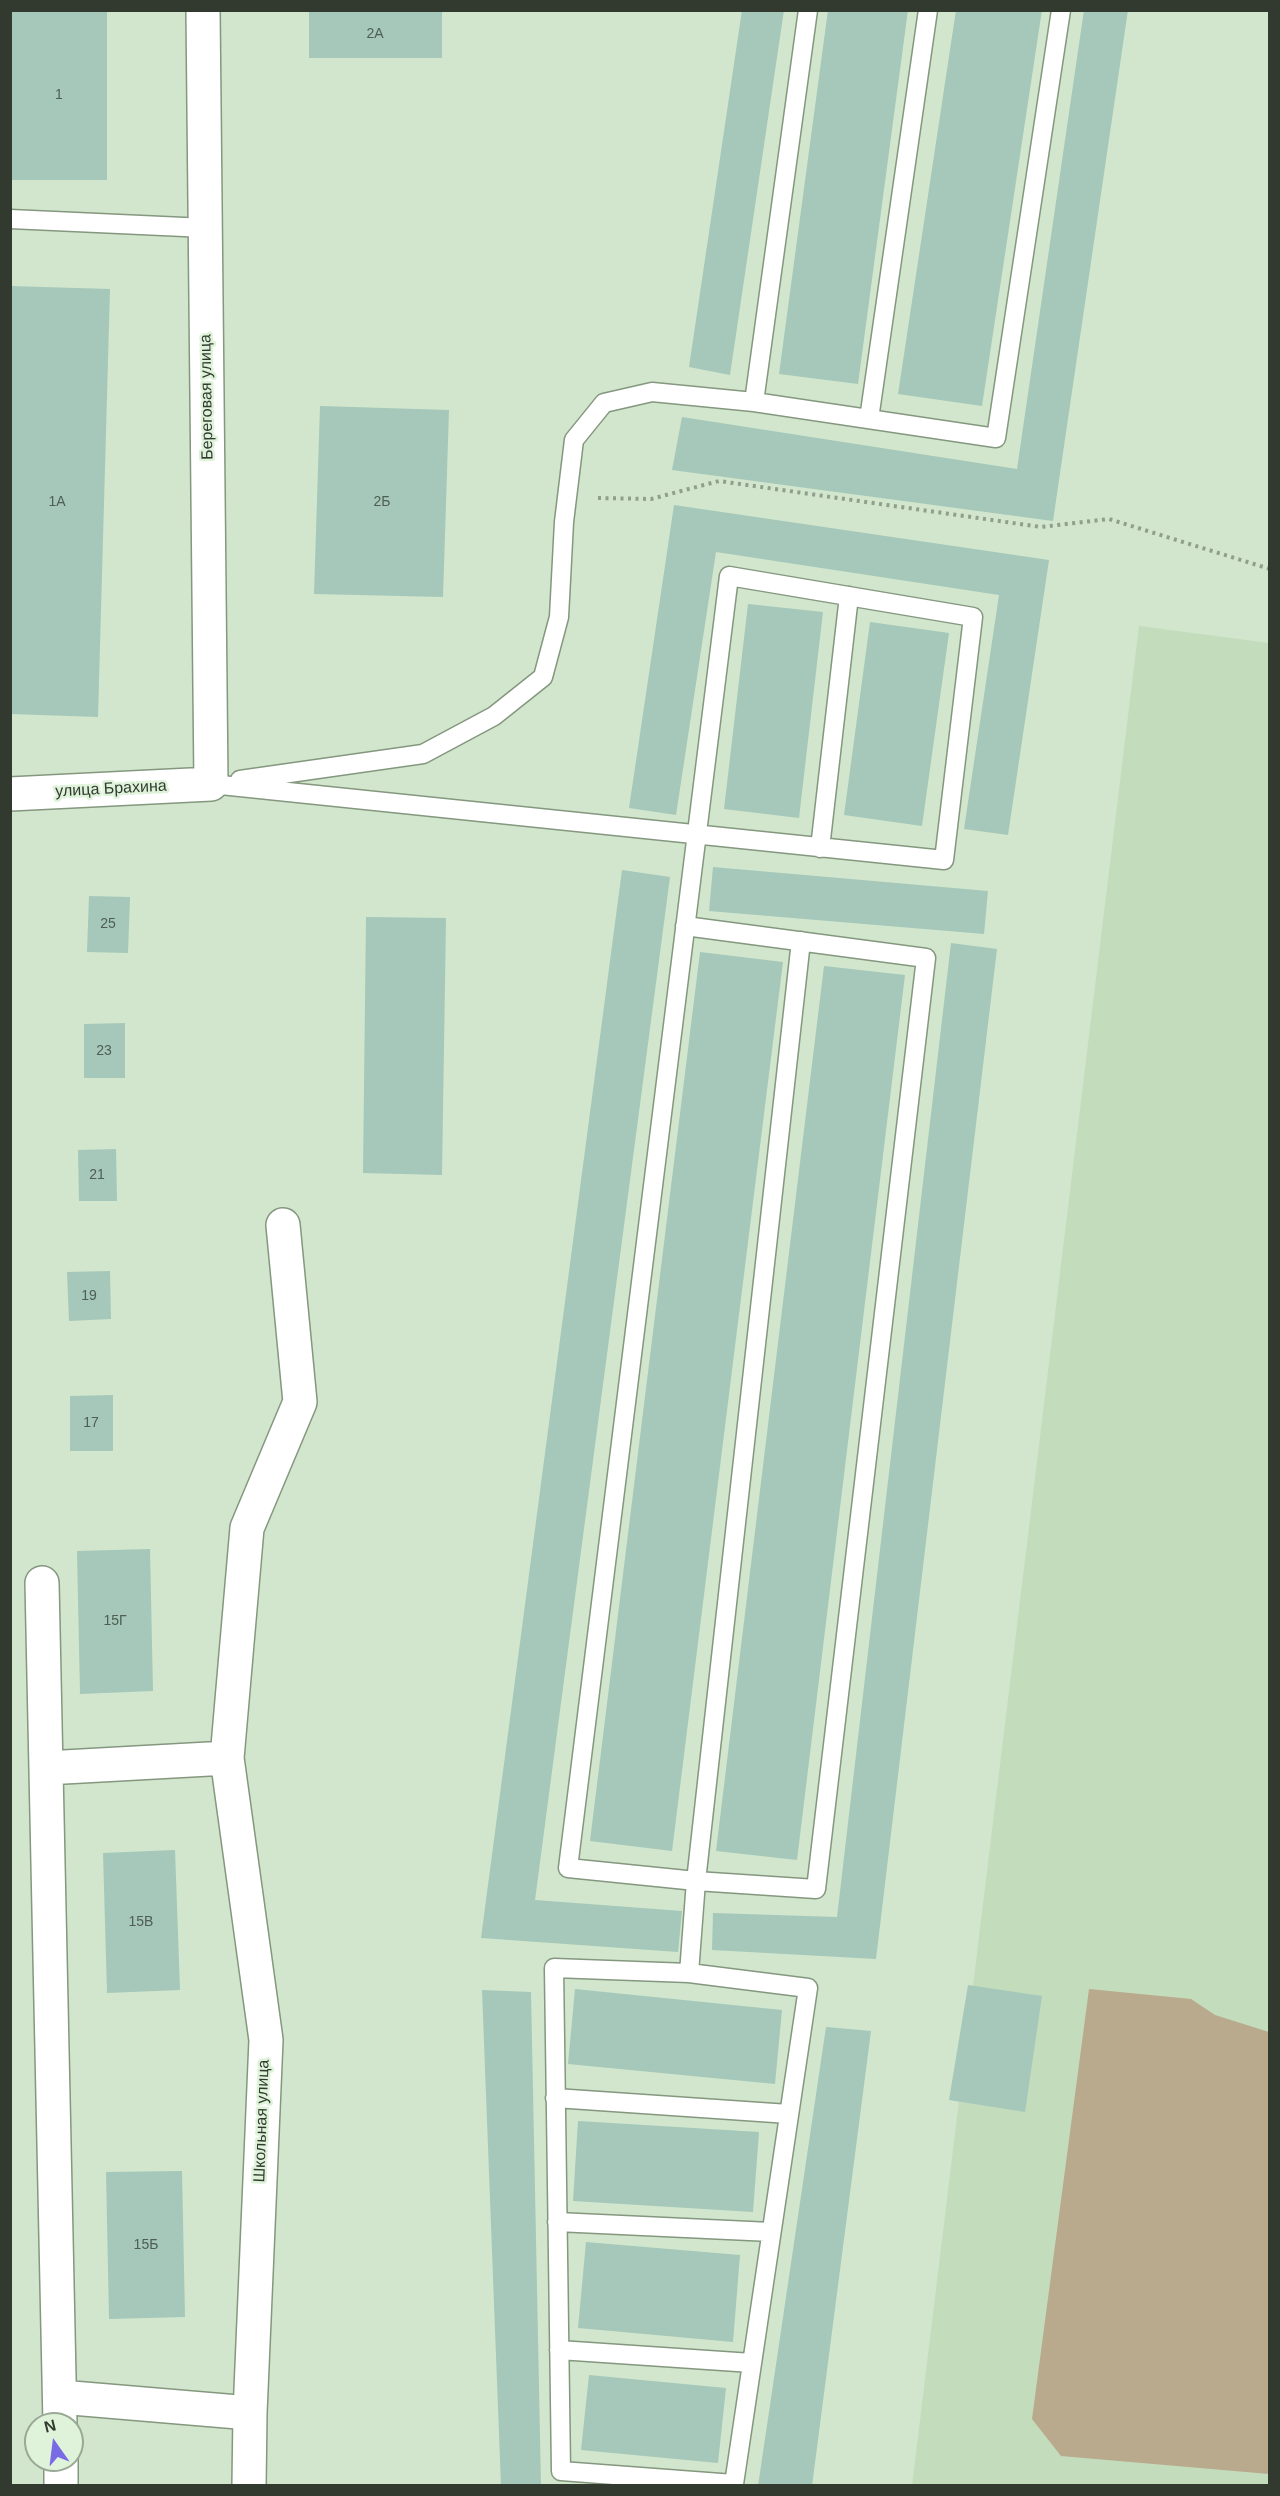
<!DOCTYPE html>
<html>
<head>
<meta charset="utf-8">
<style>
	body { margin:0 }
	#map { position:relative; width:1280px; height:2496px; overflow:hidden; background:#d1e6cc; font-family:Arial,sans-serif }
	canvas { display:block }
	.frame { position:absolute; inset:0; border:12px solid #323a30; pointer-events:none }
	.north { position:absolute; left:24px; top:2412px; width:60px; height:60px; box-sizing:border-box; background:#def3d9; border:2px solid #99a995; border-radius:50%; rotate:346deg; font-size:16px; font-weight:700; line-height:24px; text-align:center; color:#323a30 }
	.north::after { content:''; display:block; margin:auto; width:21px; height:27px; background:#796ae5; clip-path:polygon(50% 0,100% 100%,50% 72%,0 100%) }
</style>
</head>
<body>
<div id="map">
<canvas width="1280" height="2496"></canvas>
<div class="frame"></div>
<div class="north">N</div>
</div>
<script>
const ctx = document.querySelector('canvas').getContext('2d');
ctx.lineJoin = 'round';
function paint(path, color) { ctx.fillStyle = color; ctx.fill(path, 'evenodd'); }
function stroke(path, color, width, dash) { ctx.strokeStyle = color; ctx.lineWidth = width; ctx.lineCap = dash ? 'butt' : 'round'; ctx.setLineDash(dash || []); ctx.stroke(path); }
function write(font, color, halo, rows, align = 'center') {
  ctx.font = font + ' Arial,sans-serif'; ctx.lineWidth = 5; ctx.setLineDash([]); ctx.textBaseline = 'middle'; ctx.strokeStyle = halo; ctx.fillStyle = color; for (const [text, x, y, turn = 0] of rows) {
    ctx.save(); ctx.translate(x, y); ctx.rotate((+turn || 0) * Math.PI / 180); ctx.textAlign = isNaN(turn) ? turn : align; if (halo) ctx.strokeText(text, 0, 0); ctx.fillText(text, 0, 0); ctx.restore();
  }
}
const built = new Path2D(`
	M 1139,626 L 1269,643 L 1269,2485 L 912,2486 Z`);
const forest = new Path2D(`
	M 1089,1989 L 1191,1999 L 1215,2015 L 1269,2032 L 1269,2474 L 1061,2456 L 1032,2419 Z`);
const building = new Path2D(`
	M 10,10 L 107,10 L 107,180 L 10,180 Z
	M 309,10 L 442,10 L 442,58 L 309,58 Z
	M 742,10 L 784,10 L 730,375 L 689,367 Z
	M 828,10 L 908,10 L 858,384 L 779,374 Z
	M 956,10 L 1042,10 L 982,406 L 898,394 Z
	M 1084,10 L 1128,10 L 1053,521 L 672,470 L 682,417 L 1017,469 Z
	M 10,286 L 110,289 L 98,717 L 10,714 Z
	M 320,406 L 449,410 L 443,597 L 314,594 Z
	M 674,505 L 1049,560 L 1008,835 L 964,829 L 999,595 L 716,552 L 676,815 L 629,808 Z
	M 748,604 L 823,612 L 799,818 L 724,809 Z
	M 870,622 L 949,633 L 922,826 L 844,815 Z
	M 713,867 L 988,891 L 984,934 L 709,911 Z
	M 622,870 L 670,877 L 535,1900 L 682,1911 L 678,1952 L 481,1938 Z
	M 89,896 L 130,897 L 128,953 L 87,952 Z
	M 366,917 L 446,918 L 442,1175 L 363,1173 Z
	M 951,943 L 997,949 L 876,1959 L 712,1950 L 713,1913 L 837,1917 Z
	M 700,952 L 783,962 L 672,1851 L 590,1841 Z
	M 824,966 L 905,975 L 797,1860 L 716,1851 Z
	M 125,1023 L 125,1078 L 84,1078 L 84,1024 Z
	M 116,1149 L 117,1201 L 79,1201 L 78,1150 Z
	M 110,1271 L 111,1319 L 69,1321 L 67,1272 Z
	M 113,1395 L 113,1451 L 70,1451 L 70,1396 Z
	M 150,1549 L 153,1691 L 80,1694 L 77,1551 Z
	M 175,1850 L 180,1990 L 107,1993 L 103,1853 Z
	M 968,1985 L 1042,1996 L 1025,2112 L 949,2100 Z
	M 575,1989 L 782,2010 L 775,2084 L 568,2064 Z
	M 482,1990 L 531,1992 L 541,2486 L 501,2486 Z
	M 826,2027 L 871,2031 L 812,2486 L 758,2486 Z
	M 578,2121 L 759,2132 L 753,2212 L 573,2201 Z
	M 182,2171 L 185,2317 L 109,2319 L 106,2172 Z
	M 586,2242 L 740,2255 L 733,2342 L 578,2328 Z
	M 589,2375 L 726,2388 L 718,2463 L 581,2450 Z`);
const path = new Path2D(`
	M 598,498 L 651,499 L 719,481 L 1041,527 L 1109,519 L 1270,569`);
const lane = new Path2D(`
	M 10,219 L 206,228
	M 754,402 L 808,10
	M 869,419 L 928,10
	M 240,780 L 423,754 L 494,716 L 543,677 L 559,617 L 564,522 L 574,440 L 604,403 L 652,392 L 754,402 L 996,438 L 1061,10
	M 211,784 L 944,860 L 973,617 L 729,576 L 568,1868 L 696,1881 L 816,1889 L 926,958 L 685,926
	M 820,848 L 849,596
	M 689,1973 L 808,1988 L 734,2484 L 561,2471 L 554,1968 L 689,1973 L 696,1881 L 801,941
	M 555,2098 L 789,2114
	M 557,2222 L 771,2232
	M 559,2350 L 752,2363`);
const street = new Path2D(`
	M 10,794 L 211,784 L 203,10
	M 42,1583 L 60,2424
	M 227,1758 L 266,2040 L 250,2413 L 249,2486
	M 46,1768 L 227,1758 L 247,1528 L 300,1402 L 283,1225
	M 60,2397 L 250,2413
	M 61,2460 L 61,2486`);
const numberNames = [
	["2А",375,34],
	["1",59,95],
	["1А",57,502],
	["2Б",382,502],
	["25",108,924],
	["23",104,1051],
	["21",97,1175],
	["19",89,1296],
	["17",91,1423],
	["15Г",115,1621],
	["15В",141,1922],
	["15Б",146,2245]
];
const streetNames = [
	["Береговая улица",207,397,-91],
	["улица Брахина",111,789,-3],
	["Школьная улица",262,2121,-88]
];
paint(built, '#c3dcbc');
paint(forest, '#b9a98d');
paint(building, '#a5c8ba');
stroke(lane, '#84977f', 21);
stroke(street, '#84977f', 36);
stroke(path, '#8f9f8b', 4, [3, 4.5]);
stroke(lane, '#fff', 18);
stroke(street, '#fff', 33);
write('14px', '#4f5e52', null, numberNames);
write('16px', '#323a30', '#def3d9', streetNames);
</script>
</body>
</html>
